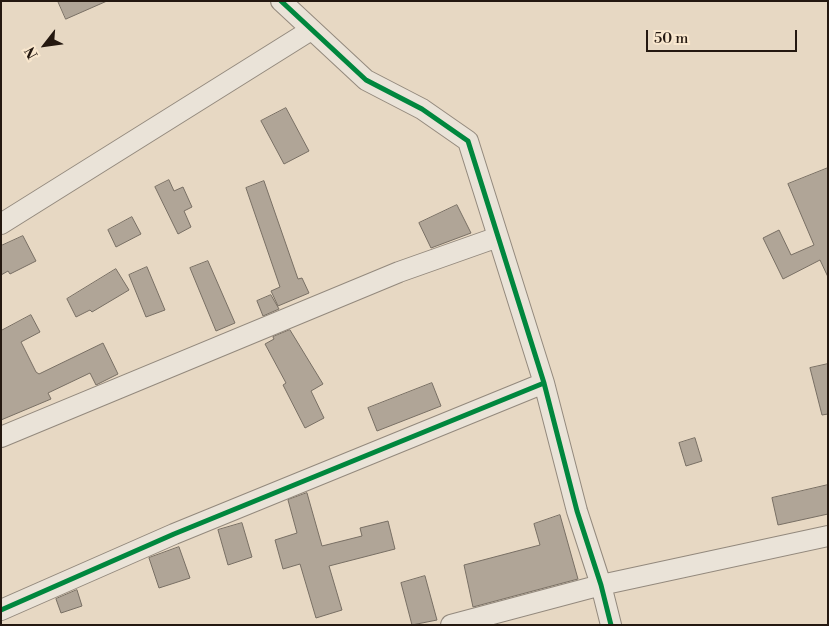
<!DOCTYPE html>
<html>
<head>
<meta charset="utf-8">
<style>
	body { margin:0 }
	#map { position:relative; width:829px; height:626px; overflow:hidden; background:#e7d8c3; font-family:"Libre Bodoni",serif }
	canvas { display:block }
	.frame { position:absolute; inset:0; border:2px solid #241810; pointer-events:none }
	.north { position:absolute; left:20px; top:20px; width:50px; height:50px; -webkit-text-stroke:4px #f9e7ce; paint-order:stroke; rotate:240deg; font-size:14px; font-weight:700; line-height:20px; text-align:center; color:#241810 }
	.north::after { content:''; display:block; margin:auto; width:18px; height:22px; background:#241810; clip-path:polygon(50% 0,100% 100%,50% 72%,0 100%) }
	.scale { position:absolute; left:646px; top:30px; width:151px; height:22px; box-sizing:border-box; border:2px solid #241810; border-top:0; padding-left:6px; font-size:15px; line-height:18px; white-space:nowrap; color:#241810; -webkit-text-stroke:4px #f9e7ce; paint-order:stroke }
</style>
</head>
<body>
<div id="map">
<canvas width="829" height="626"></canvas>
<div class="frame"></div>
<div class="north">N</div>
<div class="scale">50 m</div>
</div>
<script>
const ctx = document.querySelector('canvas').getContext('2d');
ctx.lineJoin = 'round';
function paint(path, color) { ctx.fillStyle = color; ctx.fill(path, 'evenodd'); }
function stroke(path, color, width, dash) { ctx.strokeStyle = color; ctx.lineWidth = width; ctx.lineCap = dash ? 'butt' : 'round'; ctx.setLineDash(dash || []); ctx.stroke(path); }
const building = new Path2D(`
	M 58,1 L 107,1 L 66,19 Z
	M 286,108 L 309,151 L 284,164 L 261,121 Z
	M 828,168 L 828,277 L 820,260 L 783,279 L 763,238 L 779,230 L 791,255 L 814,245 L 788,184 Z
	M 169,180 L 174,191 L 183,187 L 192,207 L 184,211 L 191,227 L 178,234 L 155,187 Z
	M 264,181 L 298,279 L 302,278 L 309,293 L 278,306 L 271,291 L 280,287 L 246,188 Z
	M 457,205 L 471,233 L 431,248 L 419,223 Z
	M 132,217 L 141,234 L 116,247 L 108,230 Z
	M 23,236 L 36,261 L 10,274 L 8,271 L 1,275 L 1,246 Z
	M 208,261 L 235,323 L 216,331 L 190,268 Z
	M 147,267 L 165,310 L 146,317 L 129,275 Z
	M 116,269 L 129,290 L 92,312 L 90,310 L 76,317 L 67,299 Z
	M 271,295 L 279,309 L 263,316 L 257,301 Z
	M 31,315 L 40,332 L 21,342 L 36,372 L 39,374 L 103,343 L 118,374 L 96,385 L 90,373 L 48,393 L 51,399 L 1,420 L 1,331 Z
	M 290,330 L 323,384 L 311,391 L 324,418 L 305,428 L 283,385 L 286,383 L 265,344 L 274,339 L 273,337 Z
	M 828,364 L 828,414 L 822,415 L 810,368 Z
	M 432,383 L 441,406 L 377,431 L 368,408 Z
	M 695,438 L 702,461 L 686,466 L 679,443 Z
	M 828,485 L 828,514 L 778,525 L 772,498 Z
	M 307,493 L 322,546 L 362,536 L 360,528 L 388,521 L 395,549 L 329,566 L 342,610 L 316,618 L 300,564 L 283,569 L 275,540 L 297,533 L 288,500 Z
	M 560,515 L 578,579 L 473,607 L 464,565 L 540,545 L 534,524 Z
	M 242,523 L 252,557 L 228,565 L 218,530 Z
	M 179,547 L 190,578 L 159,588 L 149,558 Z
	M 425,576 L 437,620 L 412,625 L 401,583 Z
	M 77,590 L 82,606 L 61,613 L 56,599 Z`);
const minor = new Path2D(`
	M 281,1 L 366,80 L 422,109 L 468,141 L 544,383 L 577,511 L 601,585 L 611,625
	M 1,224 L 311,30
	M 1,437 L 399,272 L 498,237
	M 1,610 L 174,534 L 544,383
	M 451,625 L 601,585 L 828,536`);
const cycleway = new Path2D(`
	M 281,1 L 366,80 L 422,109 L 468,141 L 544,383 L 577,511 L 601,585 L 611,625
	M 1,610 L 174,534 L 544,383`);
paint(building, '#b0a597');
stroke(building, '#786f64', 1);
stroke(minor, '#93897d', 22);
stroke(minor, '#eae3d8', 20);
stroke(cycleway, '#00873e', 5);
</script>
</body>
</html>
